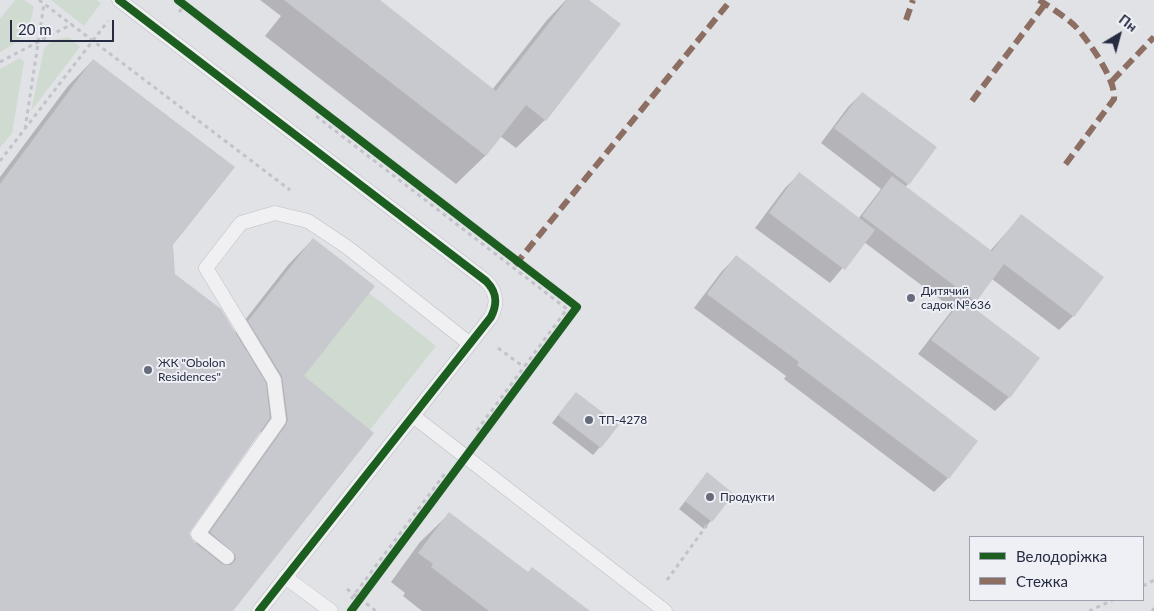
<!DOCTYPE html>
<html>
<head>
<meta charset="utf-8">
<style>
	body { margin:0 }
	#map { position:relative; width:1154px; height:611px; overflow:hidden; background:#e1e2e6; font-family:Lato,sans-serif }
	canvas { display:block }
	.legend { position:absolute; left:969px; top:536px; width:175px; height:65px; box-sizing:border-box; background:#eef0f6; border:1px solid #9ea1ae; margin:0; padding:6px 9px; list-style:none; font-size:15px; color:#262b41 }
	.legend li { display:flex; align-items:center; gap:10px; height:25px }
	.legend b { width:25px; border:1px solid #9ea1ae }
	.north { position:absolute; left:1094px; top:10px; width:50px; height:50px; -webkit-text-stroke:4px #eef0f6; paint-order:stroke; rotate:37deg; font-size:14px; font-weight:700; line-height:20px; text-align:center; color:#262b41 }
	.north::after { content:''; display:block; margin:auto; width:18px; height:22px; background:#262b41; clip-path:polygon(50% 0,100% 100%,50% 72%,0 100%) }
	.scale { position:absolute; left:10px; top:20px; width:104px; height:22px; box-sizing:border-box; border:2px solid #262b41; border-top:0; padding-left:6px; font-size:15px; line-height:18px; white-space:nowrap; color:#262b41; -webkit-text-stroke:4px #eef0f6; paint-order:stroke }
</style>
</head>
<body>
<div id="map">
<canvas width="1154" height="611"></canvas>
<ul class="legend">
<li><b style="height:6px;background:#1b5e20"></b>Велодоріжка</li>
<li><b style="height:6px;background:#8d6e63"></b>Стежка</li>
</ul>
<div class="north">Пн</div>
<div class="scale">20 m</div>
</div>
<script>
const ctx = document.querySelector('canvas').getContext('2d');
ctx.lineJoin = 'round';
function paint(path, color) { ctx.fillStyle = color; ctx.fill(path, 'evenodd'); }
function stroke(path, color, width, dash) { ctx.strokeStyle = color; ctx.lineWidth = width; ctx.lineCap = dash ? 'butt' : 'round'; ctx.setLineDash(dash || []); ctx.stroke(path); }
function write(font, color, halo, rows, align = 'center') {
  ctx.font = font + ' Lato,sans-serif'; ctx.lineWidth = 4; ctx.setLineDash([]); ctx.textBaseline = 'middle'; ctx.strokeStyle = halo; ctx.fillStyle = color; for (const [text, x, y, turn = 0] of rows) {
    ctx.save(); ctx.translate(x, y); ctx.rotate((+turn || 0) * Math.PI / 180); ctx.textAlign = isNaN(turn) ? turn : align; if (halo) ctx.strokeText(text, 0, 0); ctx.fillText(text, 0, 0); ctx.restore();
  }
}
const green = new Path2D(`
	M 15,0 L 24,0 L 34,7 C 28,35 24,38 0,52 L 0,19 Z
	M 51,0 L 97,0 L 101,3 L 84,26 Z
	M 69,37 L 80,47 L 31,111 L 44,49 L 52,40 Z
	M 20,58 L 24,62 L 12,133 L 0,148 L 0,69 Z
	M 369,293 L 436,346 L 358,445 L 291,392 Z`);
const shadow = new Path2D(`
	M 260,0 L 377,0 L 492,90 L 547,20 L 566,0 L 587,0 L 545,120 L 516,148 L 500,136 L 485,156 L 456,184 L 265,36 L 281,16 Z
	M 93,60 L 171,245 L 174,274 L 234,334 L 288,265 L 313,239 L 302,376 L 231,611 L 0,611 L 0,177 L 68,86 ZM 260,429 L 263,446 L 261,452 L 195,545 L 188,532 Z
	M 862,93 L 908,184 L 905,187 L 990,251 L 1021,216 L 1073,316 L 1059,330 L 992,279 L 969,307 L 1009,397 L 995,411 L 918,354 L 953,309 L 864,242 L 830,283 L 755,228 L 785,188 L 799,174 L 858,219 L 881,189 L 821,143 L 848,107 Z
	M 736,257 L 948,478 L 934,492 L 784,379 L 786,376 L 694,308 L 722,271 Z
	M 569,401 L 600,447 L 593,455 L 552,423 Z
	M 707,474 L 733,494 L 704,529 L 679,509 Z
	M 449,514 L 527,573 L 588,611 L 422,611 L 403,596 L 405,593 L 391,582 L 420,542 Z`);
const building = new Path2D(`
	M 284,0 L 380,0 L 496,91 L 567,0 L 589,0 L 621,24 L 546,121 L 526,105 L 486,156 Z
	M 93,59 L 235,167 L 173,245 L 175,274 L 221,309 L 266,383 L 270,418 L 189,533 L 193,541 L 222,564 L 231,565 L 236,559 L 235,554 L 210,532 L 286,425 L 288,420 L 282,376 L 248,321 L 313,238 L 375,286 L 304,376 L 374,433 L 233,611 L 0,611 L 0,184 Z
	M 862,92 L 937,147 L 909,185 L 834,128 Z
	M 799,172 L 875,230 L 845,270 L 769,213 Z
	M 892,176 L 992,251 L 1021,214 L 1104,277 L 1074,317 L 1004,264 L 976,302 L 862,216 Z
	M 736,255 L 978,441 L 949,479 L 797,365 L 799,362 L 707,294 Z
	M 962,299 L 1040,358 L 1010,398 L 931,340 Z
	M 576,392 L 619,425 L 601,448 L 558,415 Z
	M 707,472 L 734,494 L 712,522 L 685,501 Z
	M 449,512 L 528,572 L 532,567 L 590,611 L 489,611 L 431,567 L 433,564 L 418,553 Z`);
const path = new Path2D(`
	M 39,0 L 290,190
	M 179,12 L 189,0
	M 0,62 L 72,24
	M 316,116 L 567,309 L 475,433
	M 25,129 L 44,4
	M 0,161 L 108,21
	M 498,348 L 524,367
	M 667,580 L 707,525
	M 1143,586 L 1154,580
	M 347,589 L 376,611
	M 351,599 L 446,472
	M 1089,611 L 1113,600
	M 1152,611 L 1154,608`);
const service = new Path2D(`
	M 119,0 L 486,281 C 497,292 498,303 491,317 L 259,611
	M 413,416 L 665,611
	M 227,557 L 198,534 L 279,420 L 274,380 L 206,268 L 241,223 L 275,213 L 308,221 L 347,247 L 470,344
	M 285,577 L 331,611`);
const quiet = new Path2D(`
	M 1039,0 C 1050,7 1064,16 1074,25 C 1087,38 1117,81 1114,99 L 1062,169
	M 906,20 L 913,0
	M 1112,81 L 1154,37
	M 972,101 L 1045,4
	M 515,265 L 731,0`);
const cycleway = new Path2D(`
	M 119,0 L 486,281 C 497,292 498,303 491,317 L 259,611
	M 178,0 L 577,307 L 351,611`);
const markers = [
	[911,298,5,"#676b7b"],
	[148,370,5,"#676b7b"],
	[589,420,5,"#676b7b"],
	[710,497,5,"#676b7b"]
];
const poiNames = [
	["Дитячий",921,291],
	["садок №636",921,305],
	["ЖК \"Obolon",158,363],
	["Residences\"",158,377],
	["ТП-4278",599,420],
	["Продукти",720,497]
];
paint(green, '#cfdad1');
paint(shadow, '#0003');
paint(building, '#c8c9ce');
stroke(service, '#bebfc4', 15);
stroke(path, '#c2c3c9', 3, [4, 4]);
stroke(service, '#f0f0f3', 14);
stroke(quiet, '#8d6e63', 6, [12, 6]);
stroke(cycleway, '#1b5e20', 8);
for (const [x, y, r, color] of markers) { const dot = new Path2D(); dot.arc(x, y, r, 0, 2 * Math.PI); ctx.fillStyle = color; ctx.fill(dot); stroke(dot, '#eef0f6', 2); }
write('12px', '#262b41', '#eef0f6', poiNames, 'left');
</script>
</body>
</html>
